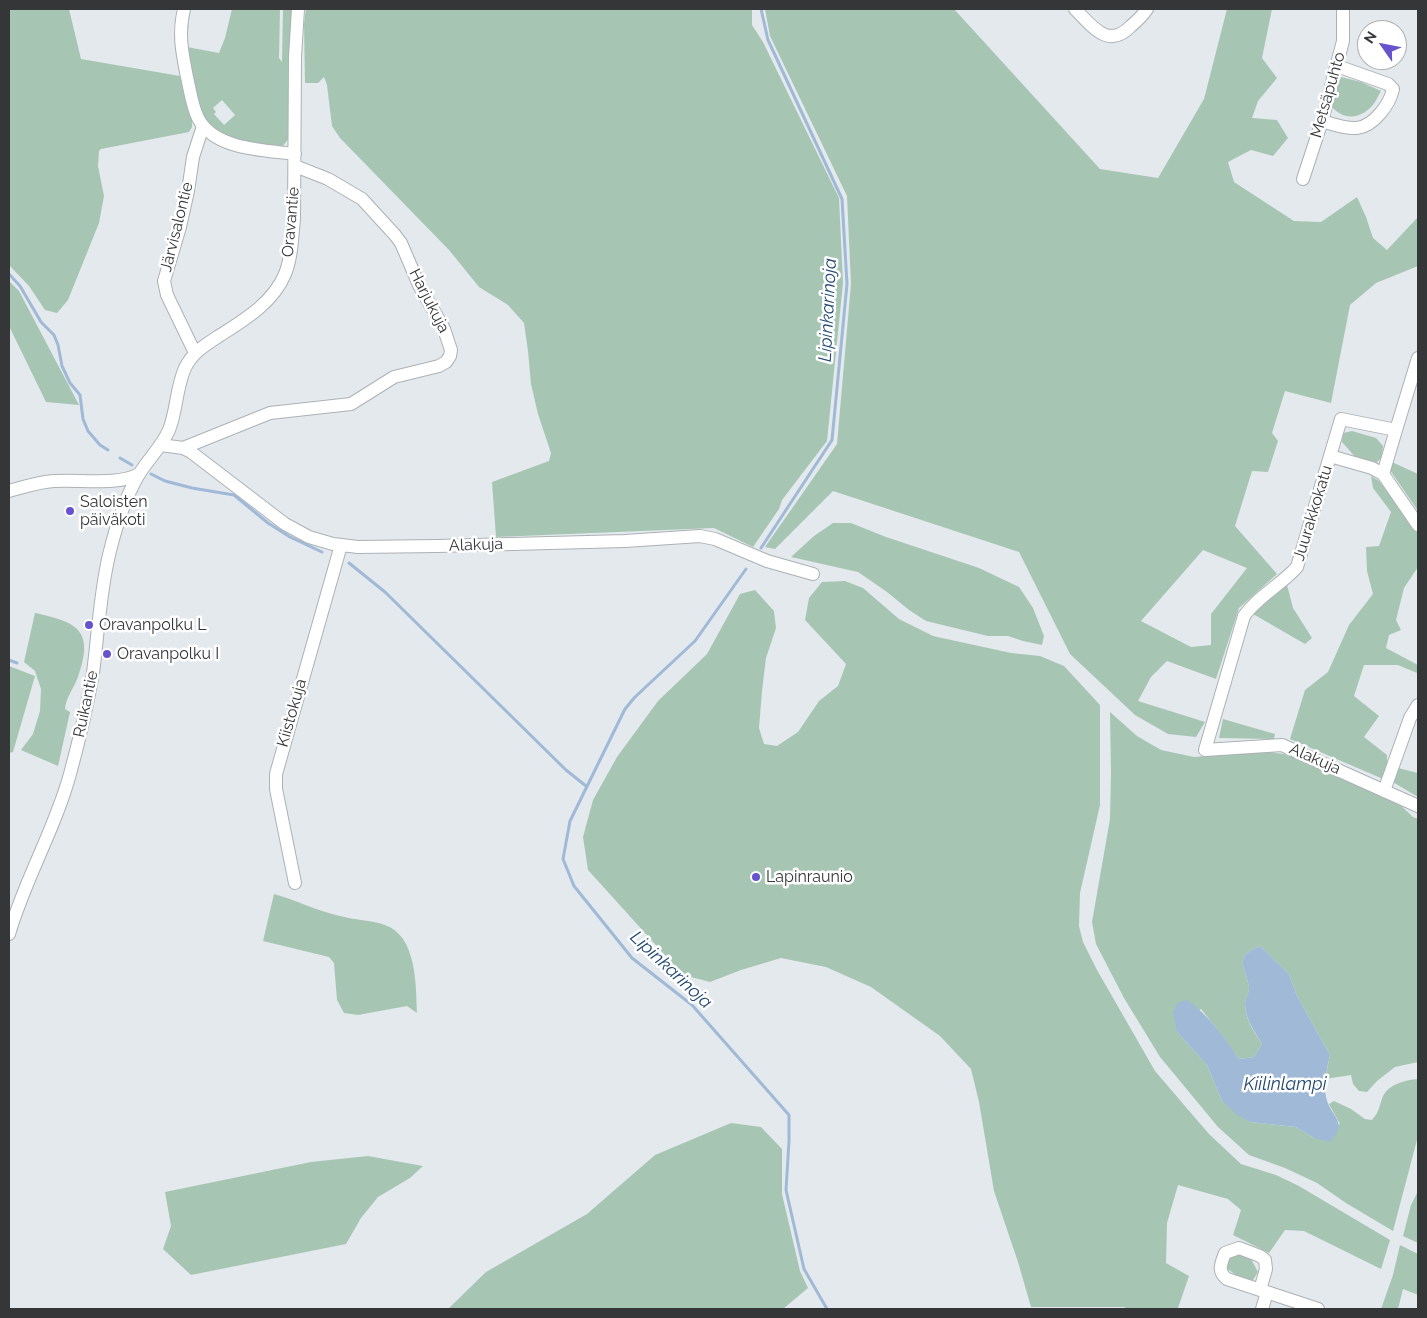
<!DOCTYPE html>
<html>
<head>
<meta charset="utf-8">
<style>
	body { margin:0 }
	#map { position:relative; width:1427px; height:1318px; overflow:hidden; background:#e4e9ee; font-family:Raleway,sans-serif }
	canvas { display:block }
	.frame { position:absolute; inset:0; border:10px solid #353638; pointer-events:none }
	.north { position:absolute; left:1357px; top:20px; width:50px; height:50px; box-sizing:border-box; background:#fff; border:1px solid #aeafaf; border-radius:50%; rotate:303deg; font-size:14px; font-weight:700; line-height:20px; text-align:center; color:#353638 }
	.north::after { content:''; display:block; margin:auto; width:18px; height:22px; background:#6654cd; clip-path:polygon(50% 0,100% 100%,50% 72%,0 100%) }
</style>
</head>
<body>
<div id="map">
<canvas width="1427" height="1318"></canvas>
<div class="frame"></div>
<div class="north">N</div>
</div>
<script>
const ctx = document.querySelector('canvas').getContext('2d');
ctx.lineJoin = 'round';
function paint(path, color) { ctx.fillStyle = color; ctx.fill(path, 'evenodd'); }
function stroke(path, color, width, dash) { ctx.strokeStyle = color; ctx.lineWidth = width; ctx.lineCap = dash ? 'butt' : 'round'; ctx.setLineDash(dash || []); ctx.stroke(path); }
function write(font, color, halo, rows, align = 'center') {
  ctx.font = font + ' Raleway,sans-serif'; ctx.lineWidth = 5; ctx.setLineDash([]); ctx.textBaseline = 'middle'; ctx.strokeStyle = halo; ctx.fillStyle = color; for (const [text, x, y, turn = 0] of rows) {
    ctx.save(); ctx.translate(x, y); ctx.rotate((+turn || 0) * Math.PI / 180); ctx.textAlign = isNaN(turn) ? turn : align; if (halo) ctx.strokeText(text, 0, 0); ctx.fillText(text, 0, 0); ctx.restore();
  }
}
const green = new Path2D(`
	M 9,9 L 69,9 L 81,59 L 180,76 L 192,120 L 192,127 L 189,132 L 101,149 L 99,151 L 98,166 L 104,196 L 99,223 L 68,300 L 57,313 L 45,310 L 29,286 L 9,265 Z
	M 232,9 L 280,9 L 279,58 L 282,62 L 283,9 L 293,9 L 289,138 L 283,146 C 271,150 257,145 245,142 C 233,138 218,134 209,125 C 197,113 189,65 187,47 L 219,53 L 225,38 ZM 222,100 L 235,115 L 224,125 L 214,114 L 216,112 L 213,108 Z
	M 306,9 L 752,9 L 752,25 L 763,42 L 839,198 L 843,283 L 827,441 L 782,500 L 779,509 L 753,547 L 714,528 L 496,537 L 492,482 L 549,461 L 551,453 L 538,414 L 531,384 L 528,351 L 524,323 L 508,305 L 479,287 L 449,250 L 340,138 L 332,126 L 327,85 L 324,77 L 318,83 L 305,83 L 304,24 Z
	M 765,9 L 954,9 L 1100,169 L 1158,178 L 1204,99 L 1227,9 L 1272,9 L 1262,58 L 1277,78 L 1258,101 L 1252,118 L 1277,120 L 1288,138 L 1273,156 L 1251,150 L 1228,162 L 1234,182 L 1294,221 L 1321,222 L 1357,197 L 1366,217 L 1373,238 L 1387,250 L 1418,217 L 1418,266 L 1376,283 L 1350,305 L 1331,403 L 1285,391 L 1272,433 L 1278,441 L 1268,472 L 1252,471 L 1235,526 L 1277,574 L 1239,608 L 1216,679 L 1167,661 L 1151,677 L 1138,701 L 1205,722 L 1196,737 L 1168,734 L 1135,715 L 1070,654 L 1019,552 L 833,491 L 775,549 L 765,547 L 837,444 L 851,284 L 847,196 L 770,36 ZM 1203,550 L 1247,568 L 1211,614 L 1211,645 L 1191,647 L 1141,621 Z
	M 1341,77 L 1361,82 L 1381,91 C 1378,96 1375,104 1370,108 C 1357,120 1342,119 1331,106 L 1335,90 Z
	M 9,281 L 19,291 L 79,405 L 46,402 L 9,326 Z
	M 1352,431 L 1376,438 L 1383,446 L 1382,457 L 1376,463 L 1357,459 L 1342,442 L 1343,433 Z
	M 1392,462 L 1418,474 L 1418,511 L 1390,470 Z
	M 1371,476 L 1379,481 L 1418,533 L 1418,567 L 1404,588 L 1396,620 L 1401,630 L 1389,635 L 1386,648 L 1418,665 L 1417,673 L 1398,665 L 1364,665 L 1354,696 L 1379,716 L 1364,737 L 1387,755 L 1387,764 L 1383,779 L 1290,739 L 1305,690 L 1328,672 L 1349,625 L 1373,594 L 1367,571 L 1366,547 L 1379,546 L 1391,512 L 1373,488 Z
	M 833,523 L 851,523 L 886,537 L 979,568 L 1019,587 L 1033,608 L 1044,636 L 1042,645 L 1023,641 L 1008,636 L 988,636 L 926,621 L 909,610 L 887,592 L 858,572 L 791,557 L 814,536 Z
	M 845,581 L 863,588 L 899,619 L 933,636 L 1011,653 L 1040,656 L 1064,666 L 1100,705 L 1100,805 L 1080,893 L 1079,926 L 1083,942 L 1097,970 L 1155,1071 L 1209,1134 L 1241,1164 L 1276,1175 L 1299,1186 L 1390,1240 L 1381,1269 L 1304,1231 L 1285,1230 L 1269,1253 L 1233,1235 L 1241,1210 L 1228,1199 L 1178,1185 L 1167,1223 L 1166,1263 L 1189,1276 L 1178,1308 L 1180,1309 L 1127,1309 L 1124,1307 L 1031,1307 L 1018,1262 L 994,1191 L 979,1102 L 971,1069 L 940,1036 L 871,987 L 826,967 L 781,958 L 741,970 L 710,982 L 683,975 L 588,870 L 583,837 L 593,800 L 617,757 L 658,701 L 707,654 L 740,594 L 755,590 L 774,611 L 776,628 L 766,658 L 762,691 L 759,728 L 764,744 L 777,746 L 798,732 L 819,701 L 838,686 L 846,664 L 805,620 L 809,598 L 822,582 Z
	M 1287,585 L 1293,608 L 1312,638 L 1305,644 L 1253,614 Z
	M 35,613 C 77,622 95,630 78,677 C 74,688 66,697 65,709 L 70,712 L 58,766 L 21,750 L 33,734 L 40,711 L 41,689 L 35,671 L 24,662 Z
	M 9,666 L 35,676 L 13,752 L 9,753 Z
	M 1110,712 L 1137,736 L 1161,750 L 1194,757 L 1263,751 L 1303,757 L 1395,800 L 1413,817 L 1418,819 L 1418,1062 L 1395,1067 L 1377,1081 L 1367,1092 L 1359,1091 L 1353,1084 L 1351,1075 L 1325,1079 L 1330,1055 L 1297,996 L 1289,974 L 1260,946 C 1230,958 1248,970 1249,988 C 1249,994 1245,999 1245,1004 C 1245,1019 1254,1032 1262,1044 L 1254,1057 L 1239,1059 L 1221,1034 L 1201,1009 L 1177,1032 L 1207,1065 L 1222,1101 L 1250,1122 L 1296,1127 L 1314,1138 L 1340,1124 L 1329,1104 L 1334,1101 L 1351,1109 L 1365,1119 L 1372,1120 C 1380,1110 1378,1110 1382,1099 C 1386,1085 1405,1080 1418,1079 L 1418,1136 L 1393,1231 L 1346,1203 L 1317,1183 L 1285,1168 L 1249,1155 L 1218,1127 L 1160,1057 L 1124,998 L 1096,944 L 1092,922 L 1110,819 L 1111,773 Z
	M 1223,719 L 1275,734 L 1274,739 L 1219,738 Z
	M 1398,768 L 1418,773 L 1418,797 L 1391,781 Z
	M 274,894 C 296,900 317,911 340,916 C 354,920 371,920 385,925 C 417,936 416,986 417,1013 L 407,1006 L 358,1015 L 344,1013 L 337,1000 L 334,963 L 329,957 L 263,941 Z
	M 731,1123 L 761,1127 L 782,1149 L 782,1194 L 800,1271 L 808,1288 L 783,1309 L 448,1309 L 486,1272 L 587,1214 L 655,1155 Z
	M 368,1156 L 423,1166 L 410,1178 L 378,1197 L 361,1218 L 346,1244 L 191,1275 L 163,1249 L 171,1226 L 165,1192 L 311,1162 Z
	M 1418,1191 L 1418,1243 L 1403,1236 L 1411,1205 Z
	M 1400,1245 L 1418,1254 L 1418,1295 L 1403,1289 L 1398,1309 L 1381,1309 L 1393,1275 Z
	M 1237,1251 L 1251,1259 L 1258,1272 L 1253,1280 L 1244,1281 L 1225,1267 L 1229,1256 Z`);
const water = new Path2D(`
	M 1260,946 L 1289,974 L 1297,996 L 1330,1055 C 1327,1069 1323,1083 1326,1097 C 1330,1117 1350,1121 1330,1142 L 1314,1138 L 1296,1127 L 1250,1122 L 1236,1114 L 1222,1101 L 1207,1065 L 1177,1032 L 1173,1013 L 1177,1003 L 1187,1000 C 1209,1015 1224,1037 1239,1059 L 1254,1057 L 1262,1044 C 1255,1032 1245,1019 1245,1004 C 1245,999 1249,993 1249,988 C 1248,970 1230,958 1260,946 Z`);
const stream = new Path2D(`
	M 9,274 L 20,286 L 41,322 L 54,335 L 58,345 L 62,366 L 70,383 L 80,395 L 83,419 L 88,431 L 100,445 L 108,450
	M 120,458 L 132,465
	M 151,474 L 165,481 L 192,488 L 234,495 L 268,523 L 290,537 L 322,552
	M 761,548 L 832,440 L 847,284 L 842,199 L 768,40 L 761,9
	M 349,563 L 385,592 L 566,770 L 586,786
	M 746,569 L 695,641 L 635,697 L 625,709 L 570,821 L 563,859 L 574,886 L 632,958 L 692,1005 L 789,1115 L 789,1141 L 786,1190 L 804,1269 L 827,1309
	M 9,660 L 17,663`);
const street = new Path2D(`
	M 184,9 C 178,34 182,52 187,77 C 190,90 192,106 198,118 C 214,150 265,150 295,154
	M 1075,9 C 1092,26 1108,50 1131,26 C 1137,21 1143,15 1147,9
	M 1322,121 C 1332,124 1345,129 1357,128 C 1374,126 1390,104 1393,89 L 1388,84 L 1337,66
	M 1303,179 L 1322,121 L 1343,41 L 1343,9
	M 195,353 L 167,295 L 164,281 L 180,227 L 188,191 L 193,157 L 203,126
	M 161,445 L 183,448 L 191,452 L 285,524 L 309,537 L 333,544 L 358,547 L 437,546 L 625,541 L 700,536 L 715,539 L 767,561 L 813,574
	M 183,448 L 270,413 L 351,404 L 394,377 L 439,366 L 446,362 L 450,356 L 451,350 L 444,329 L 419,285 L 401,243 L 395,235 L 362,199 L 328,179 L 295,166
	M 1330,456 L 1341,419 L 1396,430 L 1418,358
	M 1383,474 L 1396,430
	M 9,491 C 24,487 38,482 54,481 C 78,479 119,486 139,474
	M 1418,525 L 1383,474 L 1372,468 L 1330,456 L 1297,567 C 1281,585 1258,596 1244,616 L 1205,750 L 1282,745 L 1418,806
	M 1384,791 L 1410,718 L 1418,705
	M 295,883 L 276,789 L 276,774 L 341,545
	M 9,934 C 25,879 55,829 70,774 C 79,741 87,707 93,673 C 98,634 100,593 109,555 C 115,530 125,498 138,476 C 147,460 161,448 169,430 C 177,410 176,388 185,368 C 192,353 205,345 219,336 C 244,320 273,303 285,274 C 292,257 292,237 294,219 L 295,57 L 298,9
	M 1260,1290 L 1266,1269 L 1265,1260 L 1260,1256 L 1239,1248 L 1225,1253 C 1221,1264 1217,1271 1227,1279 L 1318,1309
	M 1262,1309 L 1267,1292`);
const markers = [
	[70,511,5,"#6654cd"],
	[89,625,5,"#6654cd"],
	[107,654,5,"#6654cd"],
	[756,877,5,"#6654cd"]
];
const streetNames = [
	["Metsäpuhto",1328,95,-74],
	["Oravantie",291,222,-85],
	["Järvisalontie",177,227,-76],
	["Harjukuja",429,301,63],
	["Juurakkokatu",1313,513,-73],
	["Alakuja",476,545,-2],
	["Ruikantie",86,704,-78],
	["Kiistokuja",292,713,-74],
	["Alakuja",1315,759,24]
];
const poiNames = [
	["Saloisten",80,502],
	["päiväkoti",80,520],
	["Oravanpolku L",99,625],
	["Oravanpolku I",117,654],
	["Lapinraunio",766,877]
];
const waterNames = [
	["Lipinkarinoja",828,310,-87],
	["Lipinkarinoja",671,970,43],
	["Kiilinlampi",1285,1085]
];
paint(green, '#a6c6b3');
paint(water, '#9fb9d7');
stroke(stream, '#9fb9d7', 3);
stroke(street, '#acb1b5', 14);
stroke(street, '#fff', 12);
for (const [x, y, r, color] of markers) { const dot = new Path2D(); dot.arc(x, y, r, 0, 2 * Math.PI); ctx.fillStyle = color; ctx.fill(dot); stroke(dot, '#fff', 2); }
write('16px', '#353638', '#fff', streetNames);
write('16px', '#353638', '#fff', poiNames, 'left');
write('italic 18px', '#244973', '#fff', waterNames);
</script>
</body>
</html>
